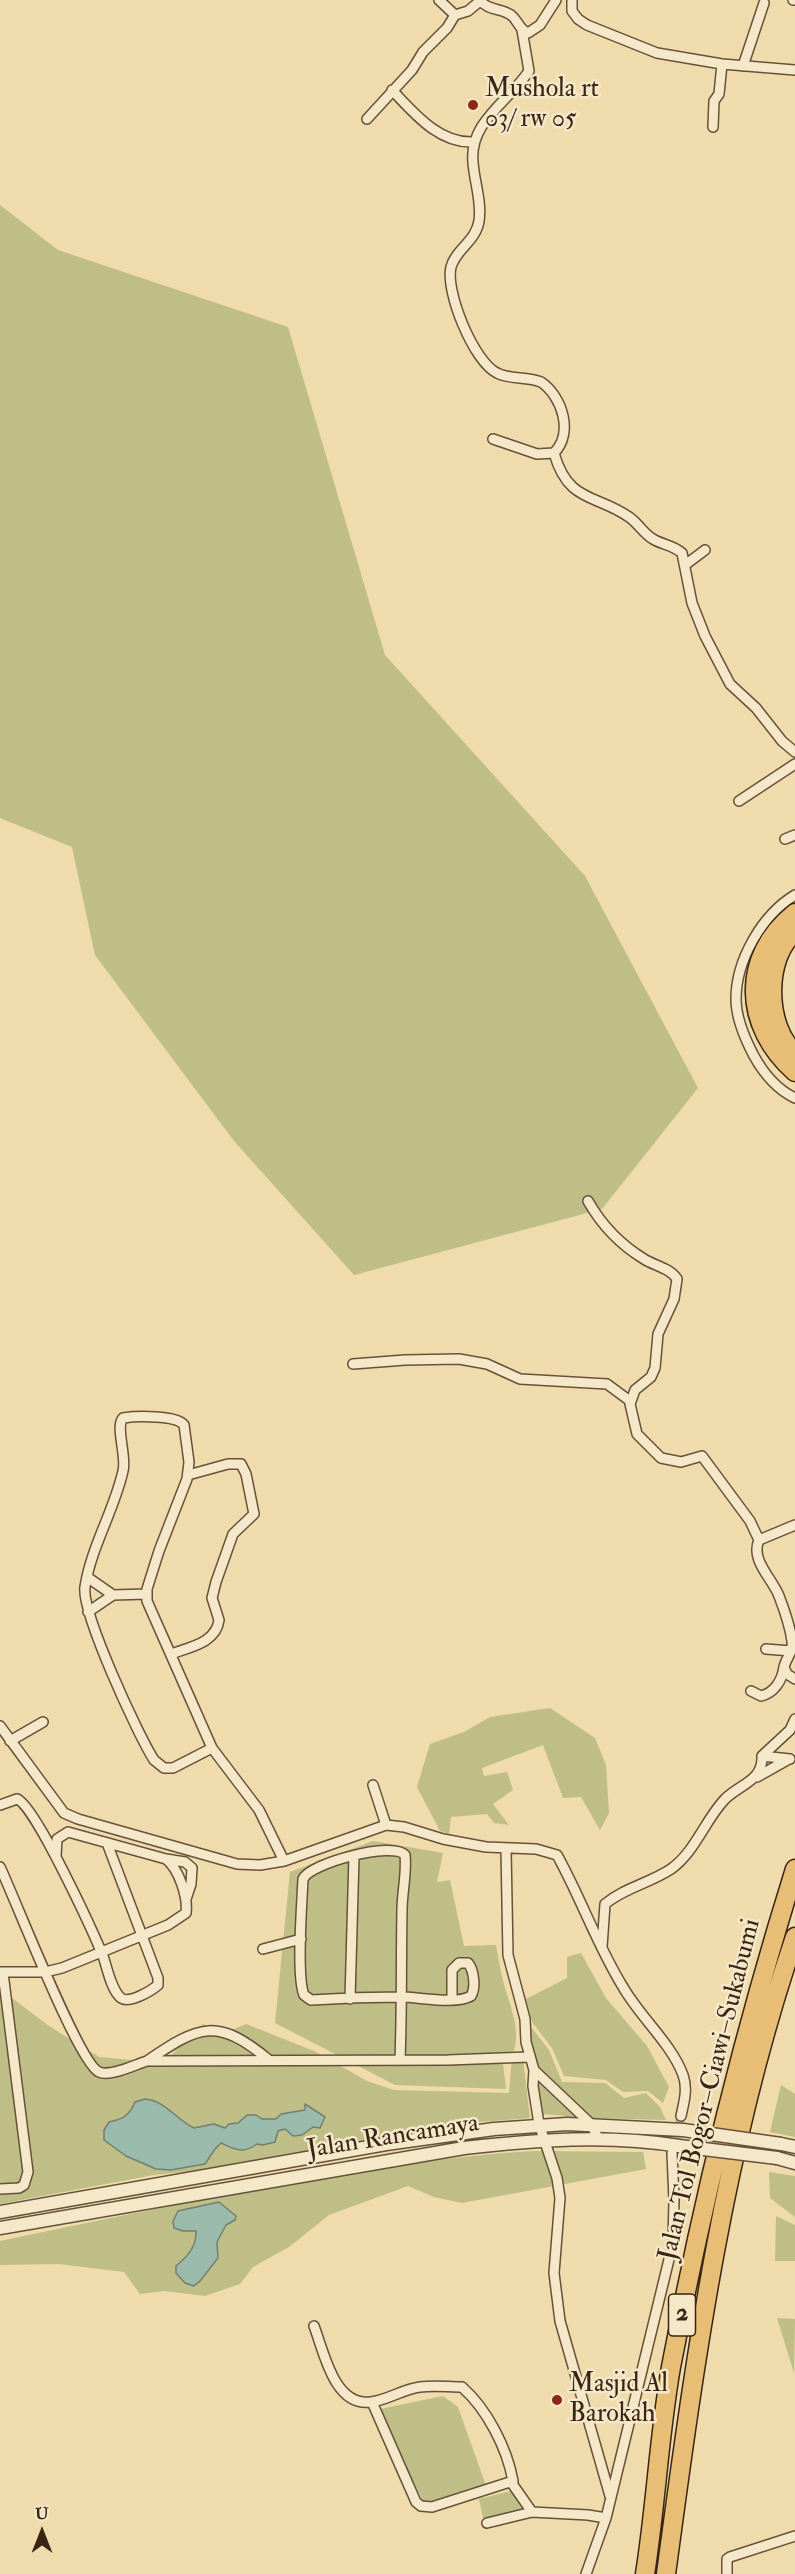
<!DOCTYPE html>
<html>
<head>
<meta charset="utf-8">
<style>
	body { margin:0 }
	#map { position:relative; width:795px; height:2574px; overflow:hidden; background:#efdbac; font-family:"IM FELL Double Pica",serif }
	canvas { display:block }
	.north { position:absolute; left:12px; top:2502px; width:60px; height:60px; -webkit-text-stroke:4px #f5e8c9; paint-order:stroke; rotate:0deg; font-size:16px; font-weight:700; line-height:24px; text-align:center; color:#392515 }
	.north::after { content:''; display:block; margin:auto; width:21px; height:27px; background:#392515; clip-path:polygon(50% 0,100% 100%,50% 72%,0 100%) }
</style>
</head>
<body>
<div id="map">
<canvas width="795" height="2574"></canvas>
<div class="north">U</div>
</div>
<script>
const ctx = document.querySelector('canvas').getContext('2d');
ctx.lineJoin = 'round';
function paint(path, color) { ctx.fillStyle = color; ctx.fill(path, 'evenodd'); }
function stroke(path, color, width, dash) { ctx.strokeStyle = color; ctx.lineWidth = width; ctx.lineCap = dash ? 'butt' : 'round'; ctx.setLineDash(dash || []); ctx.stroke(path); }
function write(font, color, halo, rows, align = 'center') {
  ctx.font = font + ' "IM FELL Double Pica",serif'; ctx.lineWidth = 5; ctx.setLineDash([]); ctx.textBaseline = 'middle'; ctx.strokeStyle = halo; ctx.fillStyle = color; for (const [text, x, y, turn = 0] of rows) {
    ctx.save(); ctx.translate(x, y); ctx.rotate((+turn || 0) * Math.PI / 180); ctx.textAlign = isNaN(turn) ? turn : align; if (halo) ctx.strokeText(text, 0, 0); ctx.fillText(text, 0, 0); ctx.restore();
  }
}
const green = new Path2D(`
	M 0,205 L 58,250 L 288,327 L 385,655 L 585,876 L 698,1088 L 602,1209 L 354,1275 L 234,1141 L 95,955 L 72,847 L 0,818 Z
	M 550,1708 L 595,1738 L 606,1765 L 609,1813 L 600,1830 L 581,1797 L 563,1798 L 543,1745 L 482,1768 L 484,1776 L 507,1772 L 513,1790 L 493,1804 L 509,1825 L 494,1823 L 487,1814 L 451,1817 L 449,1834 L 440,1831 L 417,1787 L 430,1744 L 464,1732 L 490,1717 Z
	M 373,1841 L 443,1853 L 437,1882 L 450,1880 L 464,1946 L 496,1945 C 499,1960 501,1976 506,1991 C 512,2011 520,2030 514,2051 L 502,2055 L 506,2089 L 395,2085 L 275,2023 L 290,1872 Z
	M 581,1953 L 606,1998 L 647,2046 L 669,2087 L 663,2103 L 648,2091 L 623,2092 L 606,2080 L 564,2076 L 552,2048 L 532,2022 L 526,1999 L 567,1978 L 567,1957 Z
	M 0,1989 L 49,2026 L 99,2057 L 163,2063 L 203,2024 L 225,2033 L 246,2024 L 314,2051 L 367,2081 L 394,2090 L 509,2093 L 512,2057 L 523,2060 L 530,2118 L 429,2126 L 299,2161 L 154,2175 L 0,2204 Z
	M 528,2023 L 549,2050 L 562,2082 L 605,2083 L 624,2098 L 646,2093 L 660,2107 L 666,2120 L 590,2118 L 577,2122 L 565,2116 L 543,2114 L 538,2101 Z
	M 781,2085 L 795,2094 L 795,2137 L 770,2132 Z
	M 536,2151 L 643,2152 L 646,2169 L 462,2203 L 434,2197 L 408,2186 L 329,2215 L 289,2247 L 253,2267 L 240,2284 L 205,2296 L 164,2291 L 140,2294 L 124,2272 L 59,2264 L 0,2265 L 0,2241 C 84,2223 169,2206 254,2190 C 349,2172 439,2156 536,2151 Z
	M 769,2172 L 795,2176 L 795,2217 L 770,2198 Z
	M 776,2216 L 795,2225 L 795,2261 L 775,2261 Z
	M 777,2318 L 795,2319 L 794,2373 Z
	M 443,2396 L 458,2407 L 486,2486 L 425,2504 L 375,2410 Z
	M 511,2491 L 516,2493 L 525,2515 L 484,2522 L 479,2499 Z`);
const water = new Path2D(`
	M 145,2099 C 164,2100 177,2120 194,2128 L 214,2124 L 225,2128 L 229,2124 L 238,2123 L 247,2115 L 256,2115 L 262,2119 L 276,2119 L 281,2114 L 305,2110 L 305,2104 L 325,2117 L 320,2128 L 313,2127 L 302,2135 L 293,2136 L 285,2129 L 278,2131 L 275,2142 L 263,2145 L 257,2144 C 243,2154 236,2150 221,2143 L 215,2149 L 205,2164 L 171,2170 L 156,2169 L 126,2156 L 104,2140 L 104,2130 L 109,2122 C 123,2119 129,2116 135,2102 Z
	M 219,2202 L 236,2216 L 235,2220 L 226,2225 L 217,2242 L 218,2258 L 200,2281 L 194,2286 L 185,2283 L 176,2273 L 176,2266 C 188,2256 197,2246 196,2231 L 183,2231 L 174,2228 L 173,2221 L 178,2211 Z`);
const minorTunnel = new Path2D(`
	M 672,2151 L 681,2116`);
const minor = new Path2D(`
	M 439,0 L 455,15 L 468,11 L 480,1
	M 480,0 C 488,11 501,8 511,15 C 519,21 518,29 528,33 L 540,25 L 556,0
	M 572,0 L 572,11 L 578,19 L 587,25 L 657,53 L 722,64 L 795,70
	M 793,0 L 795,0
	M 522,30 L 529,71 C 509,101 469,122 473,162 C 474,181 482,201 479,221 C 476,241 456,249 451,267 C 445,292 474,362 497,373 C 510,380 527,376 541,382 C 562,396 574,433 554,453 C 568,503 596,494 629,517 C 638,523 644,534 653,539 C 663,545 673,545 682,553 L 692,603 L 705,636 L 730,684 L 756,708 L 782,741 L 795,752
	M 743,66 L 764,3
	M 392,90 C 414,113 439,144 474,142
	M 367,119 L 412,70 L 423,52 L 447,28 L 455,15
	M 713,127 L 714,101 L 719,94 L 722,64
	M 493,439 L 537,454 L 554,453
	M 685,565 L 705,550
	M 739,801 L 795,764
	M 785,839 L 795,835
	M 795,895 C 762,915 736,960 736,999 C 736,1019 745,1039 754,1056 C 764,1074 776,1089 795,1098
	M 588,1201 C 601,1224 621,1245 644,1259 C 655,1266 670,1268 677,1279 L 674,1299 L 658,1334 L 655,1368 L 651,1377 L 635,1390 L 630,1404 L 637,1434 L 661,1458 L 681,1462 L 702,1456 L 750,1521 L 759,1540 C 750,1560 772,1578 779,1596 C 784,1609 790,1626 792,1641 C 794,1651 786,1658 784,1667 L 787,1674 L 795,1679
	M 353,1364 L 405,1360 L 459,1359 L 487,1364 L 520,1379 L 607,1384 L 630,1401
	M 759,1540 L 795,1525
	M 87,1577 L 113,1595
	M 88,1612 L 113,1595 L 147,1594
	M 766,1649 L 791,1651
	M 171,1654 C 190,1647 216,1643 219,1620 L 212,1598 L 216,1582 L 233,1534 L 254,1514 L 246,1474 L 241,1464 L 228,1464 L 188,1475
	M 751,1691 L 761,1696 C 774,1693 782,1681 784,1667
	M 0,1726 L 64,1813 L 78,1819 L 237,1864 L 260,1865 L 284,1861 L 386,1825 L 404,1827 L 443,1839 L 486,1847 L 536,1849 L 557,1855 C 581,1898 597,1945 623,1987 C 640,2017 671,2043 683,2075 C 688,2089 684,2102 681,2116
	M 10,1741 L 43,1722
	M 212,1748 L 173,1768 L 164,1768 L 154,1760 C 138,1735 81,1612 85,1587 C 91,1547 114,1511 123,1471 C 127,1457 115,1426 123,1418 C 136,1416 177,1415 184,1425 L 189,1462 L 187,1479 L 159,1551 L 147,1589 L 147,1601 L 212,1748 L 259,1810 L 284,1861
	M 762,1756 L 790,1759
	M 757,1777 L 789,1759
	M 373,1785 L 386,1825
	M 0,1805 L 17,1799 C 35,1805 93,1932 103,1956 C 107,1967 111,1990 121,1998 C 129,2004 151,1991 158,1985 L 158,1978 L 107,1843
	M 506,1849 L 508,1955 L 525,2019 L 526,2042 L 534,2070 L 533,2086 L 539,2124 L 557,2178 L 560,2198 L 554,2273 L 560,2321 L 610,2496
	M 166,1859 L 185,1862 L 192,1868 L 191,1884 L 186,1899
	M 0,1867 C 14,1896 79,2064 99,2072 C 111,2077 134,2065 147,2061 L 448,2060 L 529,2057
	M 602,1947 L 605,1904 C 624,1888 650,1883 671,1869 C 695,1852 705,1820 725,1799 C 740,1784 763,1781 762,1756 L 790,1730 L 795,1719
	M 263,1949 L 301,1939
	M 0,1972 L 45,1972 L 62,1968 L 168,1925 L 186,1913 C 188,1897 179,1869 166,1859 L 68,1832 L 57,1839 L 56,1856
	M 350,1999 L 354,1856
	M 400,2060 C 402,2010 401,1960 402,1910 C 402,1892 407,1873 405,1855 C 393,1841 310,1863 303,1879 C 302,1903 296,1976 304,1995 L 311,2000 C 341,1998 371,1997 401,1997 C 419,1997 456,2005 471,1996 C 476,1988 474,1970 468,1963 L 459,1963 L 452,1970 L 452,2000
	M 147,2061 C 200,2025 217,2017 269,2060
	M 534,2070 L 591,2124 L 599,2140
	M 0,2189 L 19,2188 L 24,2185 L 28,2172 L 3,1973
	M 314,2326 C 324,2352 334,2407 371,2402 C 388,2400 403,2389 420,2387 C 434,2385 448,2387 462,2387 C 487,2409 507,2448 513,2481 L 432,2507 L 421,2506 L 416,2502 L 372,2402
	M 511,2482 L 532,2512
	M 487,2523 L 532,2512 L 588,2515 L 606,2518
	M 586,2574 L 606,2518 L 673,2243 L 674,2200 L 672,2153
	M 727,2574 L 727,2559 L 730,2557 L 795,2536`);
const tertiary = new Path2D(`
	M 781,2144 L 795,2147
	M 777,2158 L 795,2163
	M 0,2212 L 386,2144 L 494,2129 L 567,2124 L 683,2130
	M 0,2228 L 464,2148 C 535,2140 608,2134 679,2146`);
const motorway = new Path2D(`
	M 795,913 C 740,957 743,1026 795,1072
	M 795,932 C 764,957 765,1027 795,1053
	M 645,2574 C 656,2505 659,2435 671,2367 C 703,2198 744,2032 795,1869
	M 666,2574 C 695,2359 724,2144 795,1937`);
const tertiaryBridge = new Path2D(`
	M 683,2130 L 781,2144
	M 679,2146 L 777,2158`);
const markers = [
	[473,105,6,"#8f2418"],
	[557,2400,6,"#8f2418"]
];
const shields = [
	[682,2315,27]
];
const shieldNames = [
	["2",682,2315]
];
const poiNames = [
	["Mushola rt",485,90],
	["03/ rw 05",485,120],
	["Masjid Al",569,2385],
	["Barokah",569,2415]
];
const streetNames = [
	["Jalan Tol Bogor–Ciawi–Sukabumi",711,2090,-76],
	["Jalan Rancamaya",393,2138,-9]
];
paint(green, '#bebe86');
paint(water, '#9abbab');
stroke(water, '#737f6f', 1.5);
stroke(minorTunnel, '#cbb78e', 9, [9, 4.5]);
stroke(minor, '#66523b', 12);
stroke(tertiary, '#66523b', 15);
stroke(motorway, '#392515', 21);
stroke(minor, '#f5e8c9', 9);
stroke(tertiary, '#f5e8c9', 12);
stroke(motorway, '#e8be76', 18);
stroke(tertiaryBridge, '#66523b', 15, []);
stroke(tertiaryBridge, '#f5e8c9', 12);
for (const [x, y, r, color] of markers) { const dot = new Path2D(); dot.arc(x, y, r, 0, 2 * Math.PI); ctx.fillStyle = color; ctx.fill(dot); stroke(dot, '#f5e8c9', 2); }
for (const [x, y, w] of shields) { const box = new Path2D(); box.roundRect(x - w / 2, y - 21, w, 42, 4.5); ctx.fillStyle = '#f5e8c9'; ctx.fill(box); stroke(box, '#392515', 1.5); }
write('bold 24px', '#392515', null, shieldNames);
write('26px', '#392515', '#f5e8c9', poiNames, 'left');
write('26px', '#392515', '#f5e8c9', streetNames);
</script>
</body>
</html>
